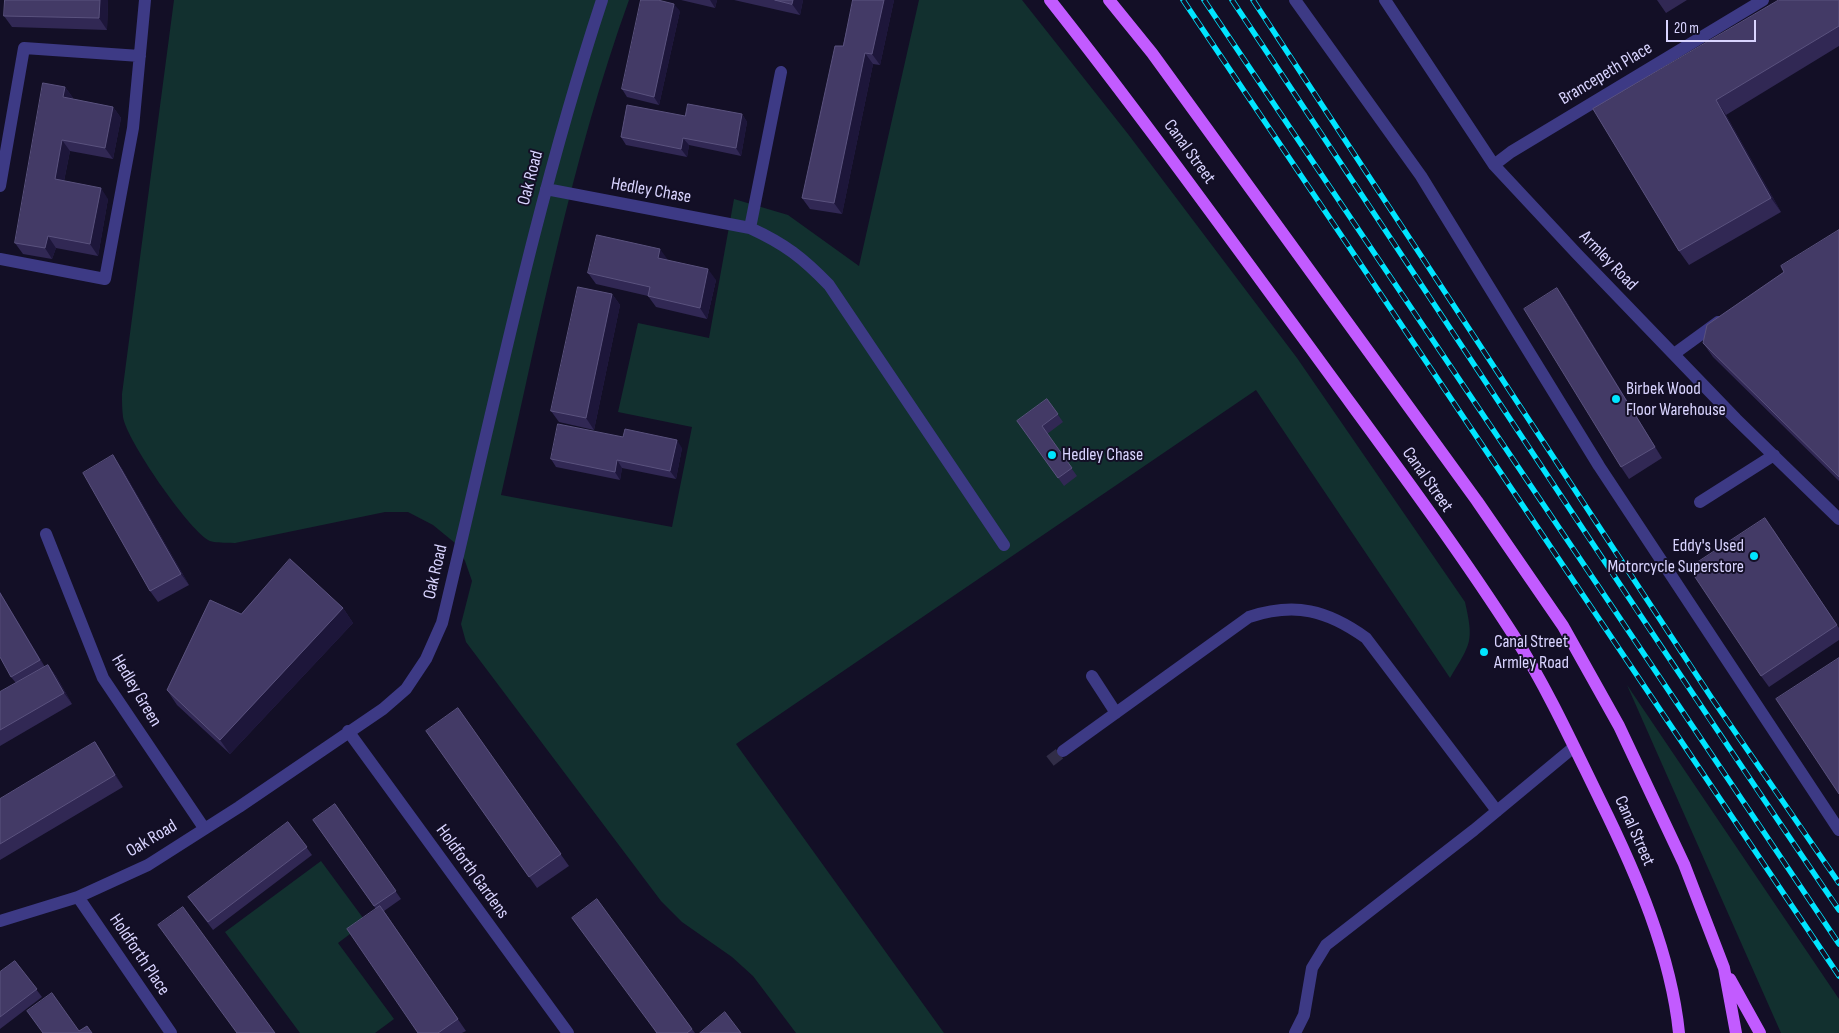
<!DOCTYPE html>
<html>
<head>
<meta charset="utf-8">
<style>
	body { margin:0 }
	#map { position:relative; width:1839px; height:1033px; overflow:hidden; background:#130f26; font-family:"Sofia Sans Condensed",sans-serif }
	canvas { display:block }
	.scale { position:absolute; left:1666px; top:20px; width:90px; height:22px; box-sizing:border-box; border:2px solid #d9d4ff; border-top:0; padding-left:6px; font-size:15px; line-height:18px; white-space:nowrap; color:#d9d4ff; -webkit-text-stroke:4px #130f26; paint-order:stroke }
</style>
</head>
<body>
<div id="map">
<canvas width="1839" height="1033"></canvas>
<div class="scale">20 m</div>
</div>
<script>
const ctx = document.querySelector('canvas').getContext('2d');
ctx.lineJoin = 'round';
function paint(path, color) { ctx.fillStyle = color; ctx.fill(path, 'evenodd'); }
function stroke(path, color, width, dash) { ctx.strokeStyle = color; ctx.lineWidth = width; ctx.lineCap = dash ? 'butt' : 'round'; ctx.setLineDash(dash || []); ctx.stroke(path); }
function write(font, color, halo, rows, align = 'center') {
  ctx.font = font + ' "Sofia Sans Condensed",sans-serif'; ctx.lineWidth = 4; ctx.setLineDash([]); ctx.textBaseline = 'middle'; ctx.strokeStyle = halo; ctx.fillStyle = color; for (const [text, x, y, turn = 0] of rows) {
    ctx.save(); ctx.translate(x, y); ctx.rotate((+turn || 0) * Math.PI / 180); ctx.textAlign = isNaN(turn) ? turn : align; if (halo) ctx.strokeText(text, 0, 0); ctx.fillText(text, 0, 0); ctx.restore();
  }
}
const green = new Path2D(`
	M 174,0 L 629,0 C 571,160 539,329 501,495 L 672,527 L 692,427 L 618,412 L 638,323 L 709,338 L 734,199 L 788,215 L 859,266 L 919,0 L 1022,0 L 1128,134 L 1297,358 L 1465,602 C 1474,642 1471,643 1450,678 L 1256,390 L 736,744 L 944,1033 L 796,1033 L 753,976 L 732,957 L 682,922 L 661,901 L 466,642 L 461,624 L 472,581 L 465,561 L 455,543 L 433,525 L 408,512 L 385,512 L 235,543 C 227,542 215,544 208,540 C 187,527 127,441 123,417 C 122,409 122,401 122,394 Z
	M 1627,685 L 1839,999 L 1839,1033 L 1781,1033 Z
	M 321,861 L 366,922 L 338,943 L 394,1019 L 375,1033 L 300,1033 L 225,932 Z`);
const minorTunnel = new Path2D(`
	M 1050,761 L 1063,751`);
const minor = new Path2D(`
	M 1295,0 L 1421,176 L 1599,466 L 1839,830
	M 1385,0 L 1494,165 L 1578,255 L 1736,419 L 1839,519
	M 1494,165 L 1511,152 L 1763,0
	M 0,186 L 24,48 L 140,56
	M 546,189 L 750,228 C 785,244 803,258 829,285 L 1004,545
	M 750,228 L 781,72
	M 0,259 L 105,279 L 133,128 L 145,0
	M 1674,354 L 1718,322
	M 1700,502 L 1774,455
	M 46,534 L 103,678 L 204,828
	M 1092,676 L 1116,713
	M 348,731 L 568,1033
	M 1063,751 L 1249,617 C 1295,602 1327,610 1366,638 L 1497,811
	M 78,897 L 171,1033
	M 0,921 L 78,897 L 148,865 L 239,807 L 383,709 L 406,689 L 426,659 L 442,623 C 492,415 535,203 602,0
	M 1295,1033 L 1304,1015 L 1312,968 L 1326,945 L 1474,830 L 1574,747`);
const major = new Path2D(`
	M 1050,0 C 1140,114 1225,232 1311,349 C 1380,444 1452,539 1516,639 C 1548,690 1574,747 1601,802 C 1636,873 1671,954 1679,1033
	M 1109,0 L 1152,53 L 1477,501 L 1563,626 L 1619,726 L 1684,864 L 1724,968 L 1736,1033
	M 1730,979 L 1760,1033`);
const rail = new Path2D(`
	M 1183,0 L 1839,976
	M 1204,0 L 1839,944
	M 1232,0 C 1435,303 1633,609 1839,910
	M 1253,0 L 1711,697 L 1839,883`);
const wall = new Path2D(`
	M 5,0 L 108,0 L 107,30 L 12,27 L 4,16 Z
	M 681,0 L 717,0 L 715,8 Z
	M 734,0 L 803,0 L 800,15 Z
	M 853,0 L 894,0 L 880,65 L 873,64 L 842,214 L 810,209 L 802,198 L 843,46 Z
	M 1657,0 L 1687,0 L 1666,13 Z
	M 1839,0 L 1839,46 L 1726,115 L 1781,212 L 1689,265 L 1679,251 L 1593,109 Z
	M 680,11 L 659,105 L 627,97 L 622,89 Z
	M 65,87 L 73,98 L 73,99 L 113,107 L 121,118 L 113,159 L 70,151 L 64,181 L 108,199 L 98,256 L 56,248 L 52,259 L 23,254 L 15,243 Z
	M 742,114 L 747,122 L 741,156 L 689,145 L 687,157 L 626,145 L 621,137 L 685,116 Z
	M 1839,230 L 1839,481 L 1713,357 L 1703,343 L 1784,272 Z
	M 668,260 L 716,280 L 707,319 L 656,307 L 648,296 L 596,284 L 588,273 Z
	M 612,294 L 620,305 L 594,430 L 559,422 L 551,411 Z
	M 1565,299 L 1662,458 L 1629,479 L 1621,467 Z
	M 1047,399 L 1063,422 L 1047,434 L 1077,476 L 1064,486 L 1017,421 Z
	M 623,437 L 682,448 L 676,479 L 622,468 L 620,480 L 556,467 L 551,459 Z
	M 121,467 L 189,585 L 158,602 L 150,591 Z
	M 1773,529 L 1839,628 L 1839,640 L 1769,687 L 1761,676 Z
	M 0,592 L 45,667 L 48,665 L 56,676 L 72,704 L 0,746 L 0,692 L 16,683 L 11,677 Z
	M 343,608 L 353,623 L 230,754 L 177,705 L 167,690 L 241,614 Z
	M 458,708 L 569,866 L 537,888 L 426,731 Z
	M 95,742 L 103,754 L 123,787 L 0,860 L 0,799 Z
	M 335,804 L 401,899 L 384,911 L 466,1031 L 462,1033 L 418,1033 L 376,909 L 313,820 Z
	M 288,822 L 312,855 L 213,930 L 188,897 Z
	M 597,899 L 695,1033 L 656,1033 Z
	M 15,961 L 42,997 L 0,1029 L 0,972 Z`);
const shadedWall = new Path2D(`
	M 100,0 L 108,0 L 107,30 L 99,18 Z
	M 710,0 L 717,0 L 715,8 Z
	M 793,0 L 803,0 L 800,15 L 792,4 Z
	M 884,0 L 894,0 L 880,65 L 872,54 Z
	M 674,4 L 680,11 L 659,105 L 654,97 Z
	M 865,53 L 873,64 L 842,214 L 834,203 Z
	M 65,87 L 73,98 L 71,109 L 63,97 Z
	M 1716,100 L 1726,115 L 1781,212 L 1771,198 Z
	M 113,107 L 121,118 L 113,159 L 105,148 Z
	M 742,114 L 747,122 L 741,156 L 736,148 Z
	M 683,138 L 689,145 L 687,157 L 681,149 Z
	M 62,140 L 70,151 L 62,191 L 55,179 Z
	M 101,188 L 108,199 L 98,256 L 90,244 Z
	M 48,236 L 56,248 L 52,259 L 45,248 Z
	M 660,249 L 668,260 L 666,269 L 658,258 Z
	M 708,269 L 716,280 L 707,319 L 700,308 Z
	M 1557,288 L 1565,299 L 1662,458 L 1655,447 Z
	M 612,294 L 620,305 L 594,430 L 586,418 Z
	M 677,440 L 682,448 L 676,479 L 670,471 Z
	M 113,455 L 121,467 L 189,585 L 181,574 Z
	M 617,460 L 622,468 L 620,480 L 615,472 Z
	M 0,592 L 45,668 L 40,660 L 0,593 Z
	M 343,608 L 353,623 L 230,754 L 220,740 Z
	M 48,665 L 56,676 L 72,704 L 64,693 Z
	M 95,742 L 103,754 L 123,787 L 115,775 Z`);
const building = new Path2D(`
	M 5,0 L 100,0 L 99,18 L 4,16 Z
	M 641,0 L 658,0 L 674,4 L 654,97 L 622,89 Z
	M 775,0 L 793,0 L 792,4 Z
	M 853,0 L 884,0 L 872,54 L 865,53 L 834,203 L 802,198 L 835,46 L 843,46 Z
	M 1779,0 L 1839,0 L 1839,26 L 1716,100 L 1771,198 L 1679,251 L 1593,109 Z
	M 43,83 L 65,87 L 63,97 L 113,107 L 105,148 L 62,140 L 55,179 L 101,188 L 90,244 L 48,236 L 45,248 L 15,243 Z
	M 688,104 L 742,114 L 736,148 L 683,138 L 681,149 L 621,137 L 627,105 L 685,116 Z
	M 1839,230 L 1839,477 L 1703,343 L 1707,325 L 1784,272 L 1781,266 Z
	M 597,235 L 660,249 L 658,258 L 708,269 L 700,308 L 648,296 L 650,287 L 588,273 Z
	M 578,287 L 612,294 L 586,418 L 551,411 Z
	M 1557,288 L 1655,447 L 1621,467 L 1524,309 Z
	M 1047,399 L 1058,414 L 1042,426 L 1072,468 L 1058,478 L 1017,421 Z
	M 558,424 L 623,437 L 625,429 L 677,440 L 670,471 L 617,460 L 615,472 L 551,459 Z
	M 113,455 L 181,574 L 150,591 L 83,473 Z
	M 1765,518 L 1837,625 L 1761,676 L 1689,568 Z
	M 290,559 L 343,608 L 220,740 L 167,690 L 210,600 L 241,614 Z
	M 0,593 L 40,660 L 11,677 L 0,657 Z
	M 1839,658 L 1839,794 L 1776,699 Z
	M 48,665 L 64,693 L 0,730 L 0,692 Z
	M 458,708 L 561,854 L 529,877 L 426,731 Z
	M 95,742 L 115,775 L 0,844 L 0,799 Z
	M 335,804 L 396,891 L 374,906 L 313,820 Z
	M 288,822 L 307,847 L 208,922 L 188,897 Z
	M 597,899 L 692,1029 L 687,1033 L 657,1033 L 572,918 Z
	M 380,906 L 458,1019 L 438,1033 L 418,1033 L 347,929 Z
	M 183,907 L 275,1033 L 237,1033 L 158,925 Z
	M 15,961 L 37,989 L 0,1017 L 0,972 Z
	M 52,993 L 79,1031 L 87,1026 L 92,1033 L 43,1033 L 27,1011 Z
	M 725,1012 L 741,1033 L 700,1033 Z`);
const markers = [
	[1616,399,5,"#00e5ff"],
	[1052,455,5,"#00e5ff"],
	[1754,556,5,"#00e5ff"],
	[1484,652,5,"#00e5ff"]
];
const streetNames = [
	["Brancepeth Place",1606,74,-31],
	["Canal Street",1189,152,54],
	["Oak Road",531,178,-75],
	["Hedley Chase",651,191,10],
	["Armley Road",1608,261,46],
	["Canal Street",1427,480,55],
	["Oak Road",436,572,-77],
	["Hedley Green",136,691,59],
	["Canal Street",1634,831,66],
	["Oak Road",152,839,-31],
	["Holdforth Gardens",472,872,54],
	["Holdforth Place",139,955,56]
];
const poiNames = [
	["Birbek Wood",1626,389],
	["Floor Warehouse",1626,410],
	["Hedley Chase",1062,455],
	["Eddy's Used",1744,546,"right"],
	["Motorcycle Superstore",1744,567,"right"],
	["Canal Street",1494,642],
	["Armley Road",1494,663]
];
paint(green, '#12302f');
stroke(minorTunnel, '#312d47', 12, [12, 6]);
stroke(minor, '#3d3a85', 12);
stroke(major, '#c25bff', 12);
stroke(rail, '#00e5ff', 5.5);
stroke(rail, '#130f26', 4, [11]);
paint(wall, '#312854');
paint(shadedWall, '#1d163a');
paint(building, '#433a66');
stroke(building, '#5a527e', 1);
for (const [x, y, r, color] of markers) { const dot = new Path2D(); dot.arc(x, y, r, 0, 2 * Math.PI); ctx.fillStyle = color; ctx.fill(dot); stroke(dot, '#130f26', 2); }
write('18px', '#d9d4ff', '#130f26', streetNames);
write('18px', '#d9d4ff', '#130f26', poiNames, 'left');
</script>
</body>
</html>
